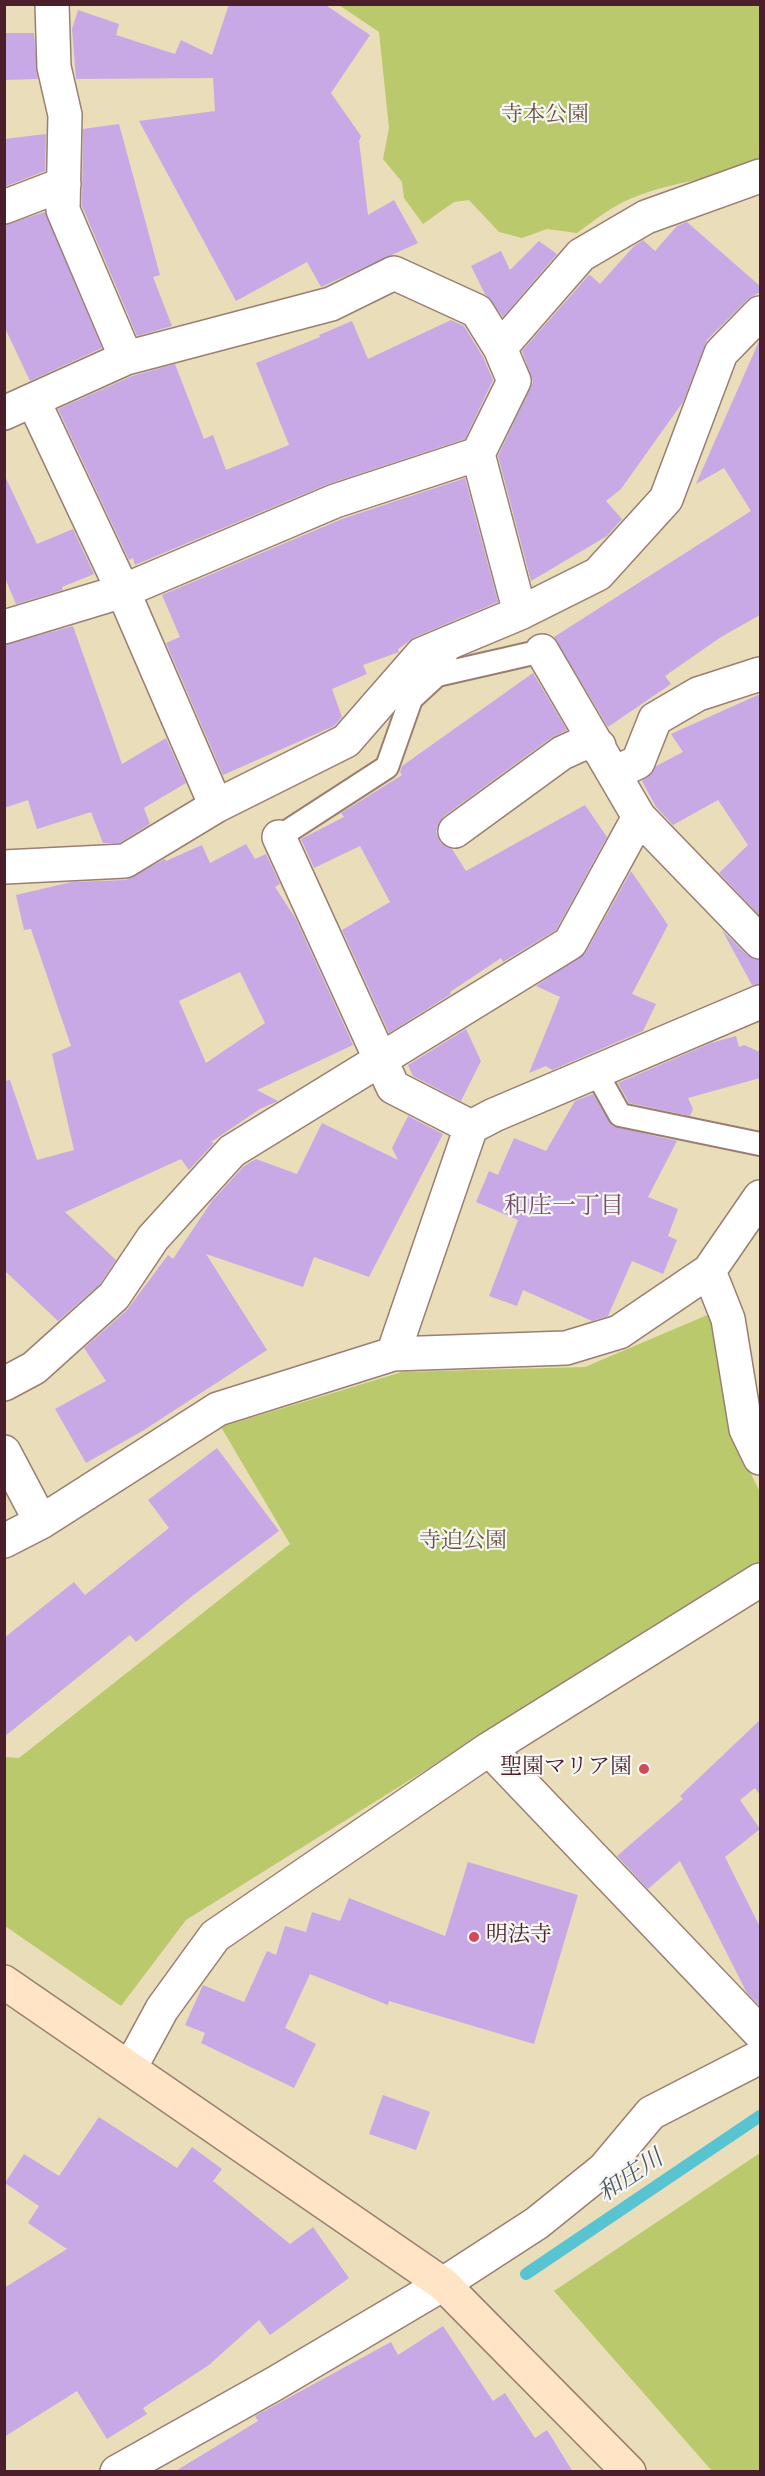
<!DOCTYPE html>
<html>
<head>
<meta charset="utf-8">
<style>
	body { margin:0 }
	#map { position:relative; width:765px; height:2476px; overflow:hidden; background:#eaddb9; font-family:Vollkorn,serif }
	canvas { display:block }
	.frame { position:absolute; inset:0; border:6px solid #4a1f2b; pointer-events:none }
</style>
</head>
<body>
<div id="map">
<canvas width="765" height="2476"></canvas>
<div class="frame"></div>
</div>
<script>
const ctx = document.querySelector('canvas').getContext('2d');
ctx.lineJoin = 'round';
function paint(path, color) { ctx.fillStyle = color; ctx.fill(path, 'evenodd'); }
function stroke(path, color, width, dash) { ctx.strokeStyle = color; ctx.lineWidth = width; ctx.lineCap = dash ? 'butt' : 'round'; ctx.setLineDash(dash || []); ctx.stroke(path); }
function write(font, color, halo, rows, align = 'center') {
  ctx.font = font + ' Vollkorn,"Noto Serif JP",serif'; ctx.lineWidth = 4.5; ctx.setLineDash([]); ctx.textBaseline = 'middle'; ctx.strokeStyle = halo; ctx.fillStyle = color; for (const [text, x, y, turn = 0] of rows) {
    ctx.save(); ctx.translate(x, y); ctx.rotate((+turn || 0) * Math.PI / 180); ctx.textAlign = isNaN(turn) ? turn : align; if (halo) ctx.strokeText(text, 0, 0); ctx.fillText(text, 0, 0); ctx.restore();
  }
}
const green = new Path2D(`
	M 339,5 L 760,5 L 760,161 C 719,179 673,181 632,198 C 612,206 595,220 577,233 L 547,229 L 522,238 L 499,232 L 469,200 L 454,202 L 423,224 L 404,198 L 402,182 L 383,159 L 389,128 L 379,32 Z
	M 712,1313 L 728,1428 L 760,1492 L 760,1561 L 186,1920 L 121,2006 L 5,1926 L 4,1757 L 19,1758 L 290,1544 L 221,1427 L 402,1372 L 585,1367 Z
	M 760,2153 L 760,2471 L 712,2471 L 554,2291 Z`);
const stream = new Path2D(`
	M 526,2274 L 760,2116`);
const building = new Path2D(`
	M 229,4 L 324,4 L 370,35 L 331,93 L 361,136 L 359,141 L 368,215 L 394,200 L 418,243 L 321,287 L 307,262 L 236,301 L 139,121 L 215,111 L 213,78 L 76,79 L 72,29 L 78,10 L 119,24 L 116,35 L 175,54 L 181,40 L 212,55 Z
	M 4,33 L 34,33 L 38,79 L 4,80 Z
	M 119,124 L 160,275 L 153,277 L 172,326 L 137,336 L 82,206 L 83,129 Z
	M 46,134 L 45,171 L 4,187 L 4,139 Z
	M 45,212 L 102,348 L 30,381 L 4,326 L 4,225 Z
	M 687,222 L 760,286 L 760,292 L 747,300 L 707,340 L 683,402 L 621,489 L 606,501 L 622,519 L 607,536 L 531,581 L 498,456 L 533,382 L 522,351 L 588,276 L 590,275 L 600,284 L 634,246 L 643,240 L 655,251 L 677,226 Z
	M 539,241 L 557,254 L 503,317 L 485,294 L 471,266 L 501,251 L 510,270 Z
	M 451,320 L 464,326 L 483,357 L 493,380 L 465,439 L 328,484 L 135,565 L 133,558 L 129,560 L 58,409 L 132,376 L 175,364 L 204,439 L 213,435 L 226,470 L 289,445 L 256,363 L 320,337 L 319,335 L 352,321 L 368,359 Z
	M 760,339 L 760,615 L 721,637 L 665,676 L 671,684 L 608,727 L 554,637 L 751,511 L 724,468 L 696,484 Z
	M 4,474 L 37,544 L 73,529 L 94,574 L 62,587 L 63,590 L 16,604 L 4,576 Z
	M 465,478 L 498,602 L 415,637 L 398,649 L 399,652 L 363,665 L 367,674 L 332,689 L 342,717 L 334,726 L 223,775 L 166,643 L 180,637 L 162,595 L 342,519 Z
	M 73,626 L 122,764 L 166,738 L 186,783 L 144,808 L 150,824 L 119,843 L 103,843 L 91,812 L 37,829 L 28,800 L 4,808 L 4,645 Z
	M 533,673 L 567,730 L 551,738 L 444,816 L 438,824 L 436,832 L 440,842 L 452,849 L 466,871 L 585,805 L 607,837 L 556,930 L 503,962 L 501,958 L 450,992 L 451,994 L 389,1033 L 342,930 L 390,902 L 360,846 L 314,868 L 301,839 L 344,817 L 341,813 L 402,775 L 400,772 L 402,766 Z
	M 760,694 L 760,916 L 719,873 L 748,845 L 718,800 L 673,825 L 656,807 L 642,781 L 656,766 L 683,752 L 671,734 Z
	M 246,844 L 255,859 L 266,854 L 280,884 L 275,887 L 296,919 L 353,1045 L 257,1090 L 278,1101 L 260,1109 L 211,1142 L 214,1143 L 189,1170 L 181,1159 L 65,1212 L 116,1260 L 100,1284 L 58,1321 L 4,1270 L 4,1081 L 10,1080 L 37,1160 L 74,1150 L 52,1054 L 71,1046 L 31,929 L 24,930 L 16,895 L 72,882 L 126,880 L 165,859 L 166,861 L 202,845 L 210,863 ZM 240,972 L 265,1023 L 206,1063 L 179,1001 Z
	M 631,871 L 668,925 L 632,994 L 656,1004 L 643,1031 L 552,1070 L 546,1066 L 529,1073 L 560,997 L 536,986 L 586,952 Z
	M 722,930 L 747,955 L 760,960 L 760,984 L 752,985 Z
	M 466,1029 L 481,1061 L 461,1101 L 413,1076 L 408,1065 Z
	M 736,1036 L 739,1047 L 744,1045 L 760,1052 L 760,1078 L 688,1098 L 693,1109 L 690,1116 L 629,1103 L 618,1083 L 711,1043 Z
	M 593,1094 L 612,1126 L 677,1141 L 648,1197 L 678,1209 L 668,1236 L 677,1240 L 663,1274 L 632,1261 L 608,1316 L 592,1321 L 523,1290 L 517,1306 L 489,1296 L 518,1220 L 476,1202 L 489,1171 L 498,1175 L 514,1138 L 546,1151 L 575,1101 Z
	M 408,1116 L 443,1134 L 369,1277 L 314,1257 L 303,1287 L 206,1254 L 267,1350 L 144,1430 L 86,1463 L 55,1409 L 106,1381 L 84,1348 L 127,1310 L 168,1255 L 173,1259 L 212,1201 L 244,1166 L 256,1159 L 297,1174 L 322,1123 L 398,1160 L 392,1148 Z
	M 217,1448 L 279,1531 L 191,1597 L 136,1642 L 130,1635 L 4,1737 L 4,1638 L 74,1582 L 85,1595 L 169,1528 L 148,1500 Z
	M 760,1720 L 760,1795 L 755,1788 L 740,1800 L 760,1829 L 725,1857 L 760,1927 L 760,2006 L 747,1993 L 680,1861 L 648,1889 L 617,1856 L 683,1799 L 680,1796 Z
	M 468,1862 L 578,1895 L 534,2044 L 389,2001 L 388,2005 L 310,1974 L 285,2028 L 316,2044 L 294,2088 L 201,2043 L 205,2033 L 185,2025 L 203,1985 L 244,2002 L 267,1951 L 276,1955 L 285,1926 L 306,1932 L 312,1912 L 340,1921 L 349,1898 L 445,1936 Z
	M 383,2095 L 430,2112 L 416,2150 L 369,2134 Z
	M 99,2117 L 177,2168 L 192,2147 L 222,2169 L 213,2181 L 290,2244 L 313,2227 L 349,2278 L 270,2335 L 259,2320 L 209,2365 L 143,2408 L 147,2414 L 107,2439 L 77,2391 L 4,2437 L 4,2288 L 67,2249 L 28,2223 L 39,2206 L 5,2183 L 24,2154 L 59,2176 Z
	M 443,2326 L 493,2401 L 505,2393 L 535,2438 L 547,2430 L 573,2472 L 174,2472 L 258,2421 L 255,2416 L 391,2342 L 398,2355 Z`);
const lane = new Path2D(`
	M 437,675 L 542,651
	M 279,837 L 387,767 L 411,699 L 437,675 L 452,641
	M 596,1072 L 620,1115 L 760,1144`);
const street = new Path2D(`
	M 52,4 L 54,67 L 65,115 L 63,210 L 126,358
	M 4,207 L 64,184
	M 500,348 L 581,255 L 646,217 L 760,176
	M 33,400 L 123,591 L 216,806
	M 4,413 L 126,358 L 331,304 L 394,273 L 477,311 L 500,348 L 514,381 L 478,454 L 520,613
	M 4,627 L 123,591 L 335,501 L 478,454
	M 542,651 L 639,817 L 760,942
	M 615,773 L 638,762 L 655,719 L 698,694 L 760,674
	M 455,831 L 562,753 L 584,743 L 599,746
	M 279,837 L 393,1087 L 471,1127
	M 4,867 L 125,861 L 216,806 L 346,741 L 422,654 L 520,613 L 598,574 L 666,499 L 721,353 L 760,313
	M 709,1271 L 728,1319 L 746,1429 L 760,1458
	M 393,1354 L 471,1127 L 494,1115 L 760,1002
	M 4,1384 L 34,1368 L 114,1296 L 153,1238 L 232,1151 L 570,943 L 639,817
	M 4,1452 L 41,1522
	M 4,1541 L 41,1522 L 218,1409 L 393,1354 L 566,1348 L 619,1332 L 709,1271 L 760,1197
	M 489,1749 L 760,2033
	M 130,2068 L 162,2009 L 215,1936 L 489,1749 L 760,1580
	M 117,2472 L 274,2384 L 443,2284 L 537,2223 L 604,2169 L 651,2113 L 760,2057`);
const secondary = new Path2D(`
	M 4,1982 L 443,2284 L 629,2472`);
const markers = [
	[644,1769,6,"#d1495b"],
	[474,1937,6,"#d1495b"]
];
const parkNames = [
	["寺本公園",545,117],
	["寺迫公園",463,1543]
];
const poiNames = [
	["聖園マリア園",632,1769],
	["明法寺",486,1937,"left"]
];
const neighbourhoodNames = [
	["和庄一丁目",564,1209]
];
const waterNames = [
	["和庄川",632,2178,-34]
];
paint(green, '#bac96c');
stroke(stream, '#58c4d2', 12);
paint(building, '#c8a9e6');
stroke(lane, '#9a7e72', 26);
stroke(street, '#9a7e72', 36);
stroke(secondary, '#9a7e72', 36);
stroke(lane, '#fff', 22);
stroke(street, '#fff', 33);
stroke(secondary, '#ffe4c6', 33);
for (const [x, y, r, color] of markers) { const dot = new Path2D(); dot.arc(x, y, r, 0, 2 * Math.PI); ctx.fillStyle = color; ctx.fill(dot); stroke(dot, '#f6f6f2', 2); }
write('22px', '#6c523e', '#f6f6f2', parkNames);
write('22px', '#4a1f2b', '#f6f6f2', poiNames, 'right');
write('24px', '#764f6c', '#f6f6f2', neighbourhoodNames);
write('italic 24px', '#4f5965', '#f6f6f2', waterNames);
</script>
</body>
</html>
